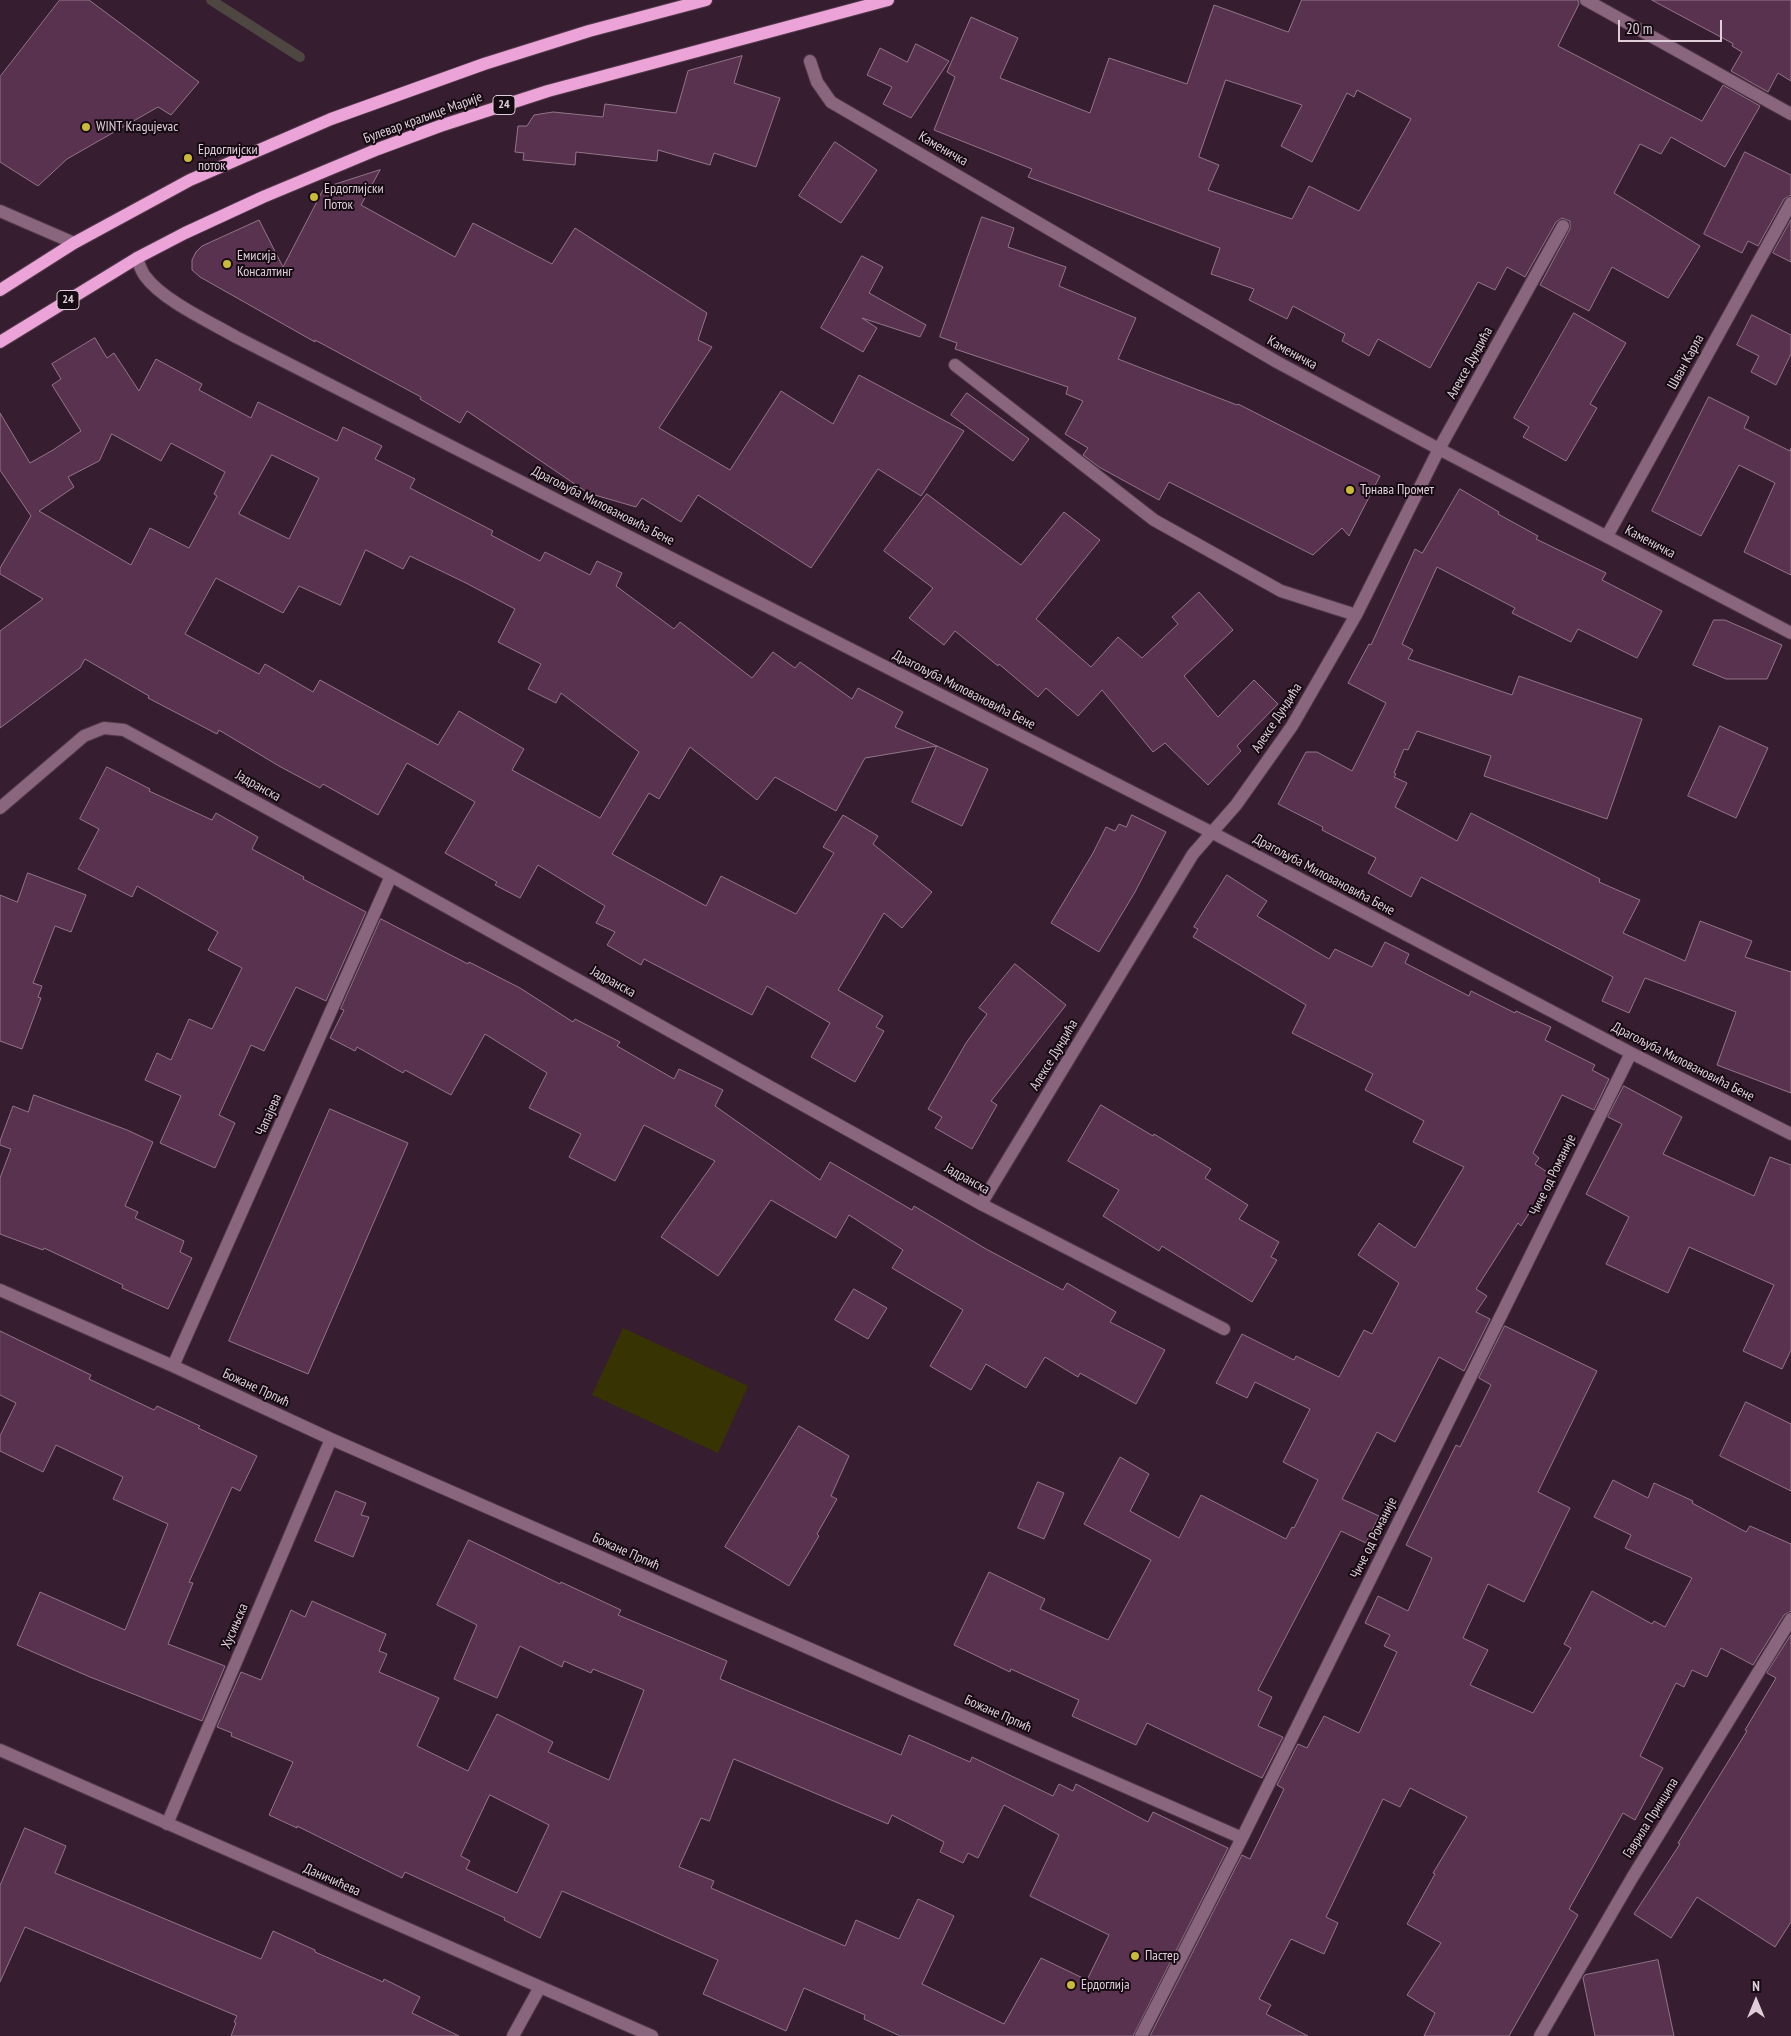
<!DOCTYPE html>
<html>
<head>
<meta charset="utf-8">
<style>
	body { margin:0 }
	#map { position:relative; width:1791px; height:2036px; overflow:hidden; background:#361d2f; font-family:"PT Sans Narrow",sans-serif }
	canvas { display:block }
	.north { position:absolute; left:1731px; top:1976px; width:50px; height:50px; -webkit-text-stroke:4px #160b13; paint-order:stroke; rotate:0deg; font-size:14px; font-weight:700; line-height:20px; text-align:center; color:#dfced9 }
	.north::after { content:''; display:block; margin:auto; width:18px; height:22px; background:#dfced9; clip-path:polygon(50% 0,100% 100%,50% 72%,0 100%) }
	.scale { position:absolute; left:1618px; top:20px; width:104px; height:22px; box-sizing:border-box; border:2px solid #dfced9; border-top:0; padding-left:6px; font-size:15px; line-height:18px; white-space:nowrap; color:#dfced9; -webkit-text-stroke:4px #160b13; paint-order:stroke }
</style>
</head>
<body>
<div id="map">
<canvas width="1791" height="2036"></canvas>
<div class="north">N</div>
<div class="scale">20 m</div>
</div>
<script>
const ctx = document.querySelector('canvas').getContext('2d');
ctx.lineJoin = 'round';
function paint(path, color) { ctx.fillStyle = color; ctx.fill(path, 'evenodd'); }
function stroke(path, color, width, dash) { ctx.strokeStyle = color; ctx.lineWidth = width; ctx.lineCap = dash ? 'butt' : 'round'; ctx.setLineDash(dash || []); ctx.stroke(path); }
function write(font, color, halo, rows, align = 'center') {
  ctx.font = font + ' "PT Sans Narrow",sans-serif'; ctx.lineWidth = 4; ctx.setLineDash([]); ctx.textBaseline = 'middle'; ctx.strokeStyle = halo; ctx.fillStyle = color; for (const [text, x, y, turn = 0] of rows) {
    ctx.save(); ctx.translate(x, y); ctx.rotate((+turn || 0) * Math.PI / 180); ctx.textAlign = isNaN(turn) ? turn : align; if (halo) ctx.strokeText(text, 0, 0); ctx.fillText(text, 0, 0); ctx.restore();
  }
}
const green = new Path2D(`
	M 623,1328 L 748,1386 L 718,1453 L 592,1395 Z`);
const stream = new Path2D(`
	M 211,0 L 300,57`);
const building = new Path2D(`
	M 60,0 L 89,0 L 199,82 L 171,115 L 158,107 L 67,159 L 38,186 L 0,162 L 0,77 Z
	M 1302,0 L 1578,0 L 1579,4 L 1558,46 L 1702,121 L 1723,85 L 1760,106 L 1725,167 L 1671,137 L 1661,154 L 1640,144 L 1614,193 L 1700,246 L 1668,298 L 1612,267 L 1589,311 L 1540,285 L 1570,229 L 1570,221 L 1562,218 L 1556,222 L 1525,277 L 1507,267 L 1495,290 L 1478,282 L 1430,368 L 1378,339 L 1369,356 L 1342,341 L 1345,334 L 1293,306 L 1287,319 L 1249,300 L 1254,289 L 1211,274 L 1220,248 L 1028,177 L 1032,169 L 934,130 L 955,77 L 947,72 L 971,17 L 1018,38 L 1000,78 L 1090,113 L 1109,58 L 1187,84 L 1214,5 L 1288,32 ZM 1226,80 L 1302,105 L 1281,146 L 1312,162 L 1347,93 L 1354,97 L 1357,90 L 1411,119 L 1359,211 L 1309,186 L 1292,219 L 1208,190 L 1219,165 L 1199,157 Z
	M 1652,0 L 1791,0 L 1791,81 L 1778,73 L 1768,92 L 1731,71 L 1742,52 L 1732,46 L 1733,44 Z
	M 916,44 L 949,61 L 911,118 L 883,104 L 892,87 L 867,75 L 880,48 L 907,62 Z
	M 742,56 L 734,83 L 780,98 L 756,167 L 714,153 L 710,165 L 658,150 L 657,161 L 576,152 L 575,165 L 523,160 L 524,153 L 515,152 L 518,126 L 527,126 L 534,115 L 553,112 L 603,117 L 605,104 L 676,113 L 688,71 Z
	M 835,142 L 877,170 L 841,223 L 799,196 Z
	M 1745,152 L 1791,175 L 1791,195 L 1784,199 L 1758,246 L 1748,241 L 1742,253 L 1704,234 Z
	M 380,170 L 361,205 L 455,257 L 473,223 L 552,264 L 575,228 L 707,313 L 698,340 L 712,347 L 659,428 L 730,470 L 781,391 L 833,424 L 859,375 L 964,431 L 921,496 L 878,469 L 811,568 L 698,495 L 681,522 L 642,498 L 636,507 L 588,493 L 467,411 L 460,423 L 420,399 L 421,397 L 315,340 L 315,342 L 200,277 L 192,270 L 192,260 L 196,252 L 202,246 L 259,220 L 283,267 L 324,188 Z
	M 982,217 L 1014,228 L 1008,247 L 1066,267 L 1059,286 L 1136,318 L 1118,359 L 1237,405 L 1238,404 L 1380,476 L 1349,536 L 1342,528 L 1313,555 L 1169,482 L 1159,500 L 1099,467 L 1083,455 L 1088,448 L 1065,434 L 1083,401 L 1066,394 L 1068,387 L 955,349 L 957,343 L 940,337 Z
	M 1791,220 L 1791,262 L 1773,253 Z
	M 862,256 L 883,267 L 869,293 L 926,325 L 920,337 L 862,318 L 877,328 L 863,352 L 821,328 Z
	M 1574,313 L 1626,343 L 1590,404 L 1597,408 L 1566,461 L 1523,437 L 1529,427 L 1514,418 Z
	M 1752,315 L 1791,335 L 1791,354 L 1776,385 L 1751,372 L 1759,356 L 1737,345 Z
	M 95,338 L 107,358 L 114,353 L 139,391 L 156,359 L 202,384 L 199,390 L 251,418 L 258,402 L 337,441 L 343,427 L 382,446 L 375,459 L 415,479 L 410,488 L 493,531 L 491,535 L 540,561 L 545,552 L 590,575 L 597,561 L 622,573 L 616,586 L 674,629 L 680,622 L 752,678 L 773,652 L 795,668 L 800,662 L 852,699 L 858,688 L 903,712 L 895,727 L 937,746 L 865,758 L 836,811 L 775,777 L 757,800 L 690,747 L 659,799 L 649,793 L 612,854 L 706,906 L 721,876 L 796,914 L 834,853 L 823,847 L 843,815 L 878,836 L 873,844 L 932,892 L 902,928 L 884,913 L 838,990 L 883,1016 L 876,1027 L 884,1031 L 855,1082 L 811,1057 L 830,1023 L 767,986 L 752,1015 L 644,959 L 641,965 L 607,945 L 615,932 L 596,923 L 605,906 L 538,865 L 520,898 L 495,885 L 497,882 L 445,853 L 475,802 L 407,763 L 378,815 L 323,784 L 320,788 L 279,766 L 219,730 L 217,734 L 148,698 L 149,696 L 85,659 L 80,668 L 0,728 L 0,631 L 43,599 L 0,574 L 0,568 L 31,516 L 0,470 L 0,413 L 30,463 L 53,450 L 81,431 L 52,385 L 61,379 L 52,364 ZM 112,434 L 161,461 L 171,443 L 225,472 L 214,494 L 217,496 L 189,548 L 150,528 L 131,565 L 39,511 L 74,487 L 68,477 L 99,461 ZM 272,455 L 319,478 L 289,539 L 239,514 ZM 366,550 L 403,569 L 410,556 L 466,583 L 515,609 L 498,642 L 541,664 L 528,689 L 556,703 L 561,693 L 639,752 L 600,818 L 512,770 L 524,749 L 459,711 L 438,745 L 320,680 L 313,692 L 265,664 L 259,674 L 185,634 L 216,578 L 283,613 L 299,586 L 340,605 Z
	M 967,393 L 1029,439 L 1013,461 L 951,415 Z
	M 1709,397 L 1749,417 L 1744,428 L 1790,451 L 1791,448 L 1791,575 L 1744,552 L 1775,483 L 1739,465 L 1701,536 L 1652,511 Z
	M 1460,489 L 1499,512 L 1498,514 L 1538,536 L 1536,539 L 1606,573 L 1602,580 L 1662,611 L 1637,658 L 1578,629 L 1571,642 L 1512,613 L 1515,608 L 1437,567 L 1402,644 L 1413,650 L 1408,659 L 1512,695 L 1519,676 L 1642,719 L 1607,819 L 1484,776 L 1491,756 L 1417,731 L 1408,750 L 1404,749 L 1394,773 L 1396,774 L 1394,777 L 1407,783 L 1395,807 L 1457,841 L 1471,813 L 1600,879 L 1599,882 L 1640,900 L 1623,933 L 1685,961 L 1700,921 L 1752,941 L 1745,957 L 1791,972 L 1791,1093 L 1717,1065 L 1736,1012 L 1645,978 L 1629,1013 L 1602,1001 L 1613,977 L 1421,877 L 1411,897 L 1368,873 L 1376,858 L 1322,830 L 1323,827 L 1278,804 L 1306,752 L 1317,752 L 1352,771 L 1386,703 L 1348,683 L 1369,644 L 1371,645 L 1415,549 L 1422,553 Z
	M 927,494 L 1021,565 L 1064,512 L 1100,540 L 1036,619 L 1091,667 L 1118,637 L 1142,658 L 1178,624 L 1172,617 L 1199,592 L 1233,630 L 1184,676 L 1218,717 L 1254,680 L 1278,704 L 1237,746 L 1241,751 L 1208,785 L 1165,743 L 1153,752 L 1102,690 L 1078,716 L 1046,688 L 1038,697 L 999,664 L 998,666 L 955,631 L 944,645 L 909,618 L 933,588 L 884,551 Z
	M 1714,620 L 1725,620 L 1782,645 L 1767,679 L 1726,679 L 1693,665 Z
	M 1720,726 L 1768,748 L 1736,818 L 1688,796 Z
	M 937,746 L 988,769 L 962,826 L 912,802 Z
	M 107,767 L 150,789 L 149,791 L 212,820 L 216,813 L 258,837 L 252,849 L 304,877 L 303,879 L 366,912 L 326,1001 L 296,987 L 264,1051 L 251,1045 L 219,1115 L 235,1123 L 215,1168 L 160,1143 L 181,1096 L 145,1080 L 157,1053 L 171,1060 L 189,1019 L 212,1029 L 242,968 L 208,950 L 218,932 L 137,886 L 132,897 L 78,869 L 99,829 L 80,819 Z
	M 1132,815 L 1166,832 L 1135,892 L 1099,952 L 1051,923 L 1093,853 L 1106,827 L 1115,831 L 1119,824 L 1126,827 Z
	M 28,873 L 86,895 L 71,932 L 55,926 L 33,983 L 42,986 L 38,997 L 41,998 L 22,1049 L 0,1041 L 0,895 L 17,902 Z
	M 1227,875 L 1267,901 L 1257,916 L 1329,959 L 1335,949 L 1372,967 L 1385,942 L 1409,954 L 1405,963 L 1469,996 L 1471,991 L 1515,1013 L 1516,1011 L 1551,1027 L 1545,1040 L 1595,1065 L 1592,1070 L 1609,1079 L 1594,1110 L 1562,1095 L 1533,1153 L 1539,1158 L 1535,1164 L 1553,1176 L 1521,1226 L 1518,1223 L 1476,1289 L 1487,1296 L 1476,1312 L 1490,1319 L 1464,1371 L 1439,1357 L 1395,1442 L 1377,1432 L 1342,1499 L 1379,1516 L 1366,1543 L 1341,1531 L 1258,1690 L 1272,1697 L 1258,1726 L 1283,1737 L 1262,1778 L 1147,1723 L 1136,1745 L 1072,1716 L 1079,1700 L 1011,1669 L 1010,1672 L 954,1645 L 989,1572 L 1045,1599 L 1040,1609 L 1108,1640 L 1151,1560 L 1084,1524 L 1120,1457 L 1149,1474 L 1130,1511 L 1179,1538 L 1201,1495 L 1286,1539 L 1292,1527 L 1294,1528 L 1318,1480 L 1283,1462 L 1310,1409 L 1255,1382 L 1247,1398 L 1216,1383 L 1242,1334 L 1294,1360 L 1296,1356 L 1339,1377 L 1364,1330 L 1372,1334 L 1399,1283 L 1358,1255 L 1379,1223 L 1415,1248 L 1464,1167 L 1413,1142 L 1424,1121 L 1365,1090 L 1373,1074 L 1292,1033 L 1306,1005 L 1193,937 L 1198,929 L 1194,927 Z
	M 381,919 L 468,964 L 469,962 L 520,988 L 573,1022 L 575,1019 L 620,1042 L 617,1046 L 674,1079 L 679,1069 L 723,1090 L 715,1106 L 820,1180 L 830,1162 L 912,1210 L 914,1206 L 986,1249 L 1063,1290 L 1067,1283 L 1116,1312 L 1110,1322 L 1165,1350 L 1136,1404 L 1080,1373 L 1078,1377 L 1045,1357 L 1026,1388 L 986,1364 L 971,1390 L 930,1366 L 963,1310 L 892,1268 L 903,1250 L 849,1215 L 836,1238 L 771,1200 L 718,1276 L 661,1237 L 715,1161 L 644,1125 L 615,1181 L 569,1157 L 581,1134 L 529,1108 L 547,1073 L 485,1034 L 451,1095 L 405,1070 L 403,1073 L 357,1047 L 355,1051 L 330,1038 L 344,1010 L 341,1009 Z
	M 1015,964 L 1066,1005 L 991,1101 L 997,1105 L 972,1149 L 935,1128 L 942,1117 L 928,1109 L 966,1043 L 987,1014 L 979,1008 Z
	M 1624,1086 L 1682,1117 L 1663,1154 L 1754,1196 L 1770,1157 L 1791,1165 L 1791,1350 L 1782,1369 L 1743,1351 L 1774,1285 L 1689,1247 L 1668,1293 L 1606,1264 L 1629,1217 L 1586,1194 L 1622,1124 L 1608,1117 Z
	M 34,1095 L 127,1130 L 153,1142 L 125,1206 L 138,1212 L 135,1218 L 184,1241 L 180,1252 L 192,1258 L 168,1309 L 122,1288 L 123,1285 L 44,1248 L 43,1250 L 0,1234 L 0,1178 L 11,1149 L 0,1145 L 0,1141 L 13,1106 L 28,1112 Z
	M 1101,1105 L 1153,1136 L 1154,1134 L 1211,1169 L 1205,1178 L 1248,1205 L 1239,1219 L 1279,1242 L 1271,1257 L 1277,1260 L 1252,1302 L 1162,1246 L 1159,1251 L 1103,1216 L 1119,1190 L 1068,1161 Z
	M 330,1109 L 408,1143 L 308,1374 L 229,1341 Z
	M 854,1289 L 887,1308 L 868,1339 L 835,1320 Z
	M 1505,1326 L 1597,1371 L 1538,1492 L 1570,1508 L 1524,1602 L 1488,1584 L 1463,1638 L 1488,1650 L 1470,1685 L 1533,1713 L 1571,1648 L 1564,1644 L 1592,1591 L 1652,1624 L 1654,1621 L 1665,1627 L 1692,1578 L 1625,1548 L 1631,1535 L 1594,1517 L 1613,1480 L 1648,1498 L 1654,1483 L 1693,1501 L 1692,1503 L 1746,1532 L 1750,1526 L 1791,1544 L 1791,1611 L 1784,1615 L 1753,1665 L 1721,1648 L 1707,1677 L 1692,1670 L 1684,1687 L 1676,1683 L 1640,1756 L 1663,1768 L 1635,1820 L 1623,1813 L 1569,1909 L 1578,1915 L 1509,2036 L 1424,2036 L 1435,2013 L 1407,1995 L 1441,1943 L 1407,1924 L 1435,1874 L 1433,1873 L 1467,1817 L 1410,1788 L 1400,1807 L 1383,1799 L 1326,1917 L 1338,1923 L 1324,1954 L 1291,1939 L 1259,1999 L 1271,2005 L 1266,2014 L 1308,2036 L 1150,2036 L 1242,1855 L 1250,1859 L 1284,1789 L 1277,1785 L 1298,1744 L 1307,1748 L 1324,1716 L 1359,1733 L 1397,1652 L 1384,1646 L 1390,1635 L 1365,1623 L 1378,1596 L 1408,1611 L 1432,1558 L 1406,1545 L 1456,1445 L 1460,1447 L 1491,1385 L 1479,1378 Z
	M 0,1331 L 91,1375 L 89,1379 L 154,1410 L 157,1406 L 200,1426 L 198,1428 L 257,1456 L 240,1491 L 232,1487 L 189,1582 L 193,1583 L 168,1644 L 225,1666 L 202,1721 L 90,1677 L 17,1645 L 40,1592 L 125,1630 L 168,1524 L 113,1499 L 123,1477 L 56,1445 L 43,1472 L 0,1451 L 0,1436 L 16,1403 L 0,1395 Z
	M 1746,1402 L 1791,1424 L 1791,1491 L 1720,1456 Z
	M 799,1426 L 849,1456 L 831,1496 L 837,1499 L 817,1534 L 819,1536 L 789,1586 L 725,1547 Z
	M 1038,1482 L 1064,1493 L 1044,1539 L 1018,1528 Z
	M 336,1491 L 366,1503 L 361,1515 L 369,1517 L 353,1557 L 315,1541 Z
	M 469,1540 L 560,1584 L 561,1582 L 621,1610 L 618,1615 L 727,1661 L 720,1679 L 901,1755 L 909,1735 L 970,1762 L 972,1757 L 1053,1796 L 1059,1784 L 1073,1791 L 1076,1784 L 1148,1822 L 1153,1812 L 1228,1848 L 1133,2036 L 900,2036 L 864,2019 L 865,2015 L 804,1988 L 786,2031 L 703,1994 L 718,1960 L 562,1891 L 540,1938 L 504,1920 L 505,1918 L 405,1872 L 402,1878 L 297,1826 L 297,1828 L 269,1815 L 293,1762 L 231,1736 L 232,1733 L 217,1727 L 241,1672 L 261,1680 L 291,1610 L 305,1617 L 312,1601 L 386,1634 L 379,1651 L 387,1654 L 379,1672 L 439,1698 L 417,1746 L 468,1771 L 497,1714 L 553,1742 L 548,1752 L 609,1780 L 644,1690 L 593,1669 L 591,1673 L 564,1661 L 562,1667 L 520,1646 L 497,1698 L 454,1679 L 477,1625 L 437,1605 ZM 734,1759 L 888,1824 L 892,1815 L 944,1842 L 940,1852 L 963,1863 L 968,1853 L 978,1858 L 1004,1805 L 1059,1835 L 1030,1896 L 1109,1935 L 1087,1980 L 1041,1958 L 1004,2024 L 922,1984 L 954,1916 L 918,1899 L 899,1939 L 856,1920 L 845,1946 L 711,1888 L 714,1881 L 679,1867 L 701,1818 L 709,1821 ZM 490,1795 L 549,1825 L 517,1893 L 466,1869 L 470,1861 L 461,1856 Z
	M 1791,1635 L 1791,1922 L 1775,1947 L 1697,1897 L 1671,1938 L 1634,1914 L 1680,1844 L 1678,1843 L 1747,1731 L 1745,1730 L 1776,1678 L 1767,1673 Z
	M 25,1828 L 66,1846 L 55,1873 L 261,1959 L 273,1931 L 315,1950 L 315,1952 L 383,1982 L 384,1979 L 420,1997 L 412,2013 L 459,2036 L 231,2036 L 236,2023 L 234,2022 L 237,2016 L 25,1927 L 0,1982 L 0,1886 Z
	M 1658,1960 L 1674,2036 L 1595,2036 L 1583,1978 L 1585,1975 Z`);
const minor = new Path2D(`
	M 1586,0 L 1791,114
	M 810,61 L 817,82 L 831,102 L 1277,362 L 1439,449 L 1791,633
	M 0,211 L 74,243
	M 137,258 C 139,264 141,271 145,276 C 162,300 210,322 236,337 L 1211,832 L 1631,1053 L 1791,1134
	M 955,365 L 1154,520 L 1281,591 L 1356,615
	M 1607,536 L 1791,203
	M 0,808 L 84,736 L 104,728 L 124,730 L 391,876 L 981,1204 L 1224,1329
	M 981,1204 L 1193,854 L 1236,805 L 1292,726 L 1356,615 L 1439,449 L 1563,226
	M 0,1290 L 173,1366 L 331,1439 L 1242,1838
	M 173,1366 L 391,876
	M 0,1750 L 652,2036
	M 167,1824 L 331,1439
	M 513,2036 L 540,1987
	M 1141,2036 L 1242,1838 L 1631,1053
	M 1540,2036 L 1632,1878 L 1791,1619`);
const major = new Path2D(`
	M 0,290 L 74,243 L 190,180 L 331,119 L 484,64 L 589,31 L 706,0
	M 0,342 L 137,258 L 185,233 L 263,197 L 378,149 L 440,126 L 548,91 L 888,0`);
const markers = [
	[86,127,5,"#c9ba3a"],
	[188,158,5,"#c9ba3a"],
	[314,197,5,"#c9ba3a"],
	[227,264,5,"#c9ba3a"],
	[1350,490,5,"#c9ba3a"],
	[1135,1956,5,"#c9ba3a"],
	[1071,1985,5,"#c9ba3a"]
];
const shields = [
	[504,105,22],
	[68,300,22]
];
const shieldNames = [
	["24",504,105],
	["24",68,300]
];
const streetNames = [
	["Булевар краљице Марије",423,118,-20],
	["Каменичка",943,149,30],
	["Каменичка",1292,353,29],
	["Шван Карла",1686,362,-61],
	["Алексе Дундића",1470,363,-61],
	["Драгољуба Миловановића Бене",603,506,27],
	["Каменичка",1650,542,28],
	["Драгољуба Миловановића Бене",964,690,27],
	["Алексе Дундића",1277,718,-57],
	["Јадранска",258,786,29],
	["Драгољуба Миловановића Бене",1324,875,28],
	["Јадранска",613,982,29],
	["Алексе Дундића",1054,1055,-59],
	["Драгољуба Миловановића Бене",1683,1062,27],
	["Чапајева",269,1115,-66],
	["Чиче од Романије",1553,1175,-64],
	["Јадранска",967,1179,29],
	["Божане Прпић",256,1388,25],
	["Чиче од Романије",1374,1538,-64],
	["Божане Прпић",626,1552,24],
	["Хусињска",235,1626,-67],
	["Божане Прпић",998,1714,24],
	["Гаврила Принципа",1651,1818,-58],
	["Даничићева",332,1880,24]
];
const poiNames = [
	["WINT Kragujevac",96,127],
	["Ердоглијски",198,150],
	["поток",198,166],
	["Ердоглијски",324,189],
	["Поток",324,205],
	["Емисија",237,256],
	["Консалтинг",237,272],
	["Трнава Промет",1360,490],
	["Пастер",1145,1956],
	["Ердоглија",1081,1985]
];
paint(green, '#383302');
stroke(stream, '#4e4641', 10);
paint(building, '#58324e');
stroke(building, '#937589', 1);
stroke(minor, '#51394a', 14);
stroke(major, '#51394a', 14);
stroke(minor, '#89657e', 12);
stroke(major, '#eca3d7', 12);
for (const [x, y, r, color] of markers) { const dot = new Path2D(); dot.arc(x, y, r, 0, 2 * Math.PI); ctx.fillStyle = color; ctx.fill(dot); stroke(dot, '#160b13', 2); }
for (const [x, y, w] of shields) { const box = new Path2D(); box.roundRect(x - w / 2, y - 9.5, w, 19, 4); ctx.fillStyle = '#160b13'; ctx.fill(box); stroke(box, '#dfced9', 1); }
write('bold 12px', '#dfced9', null, shieldNames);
write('14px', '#dfced9', '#160b13', streetNames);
write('14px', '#dfced9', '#160b13', poiNames, 'left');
</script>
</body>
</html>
